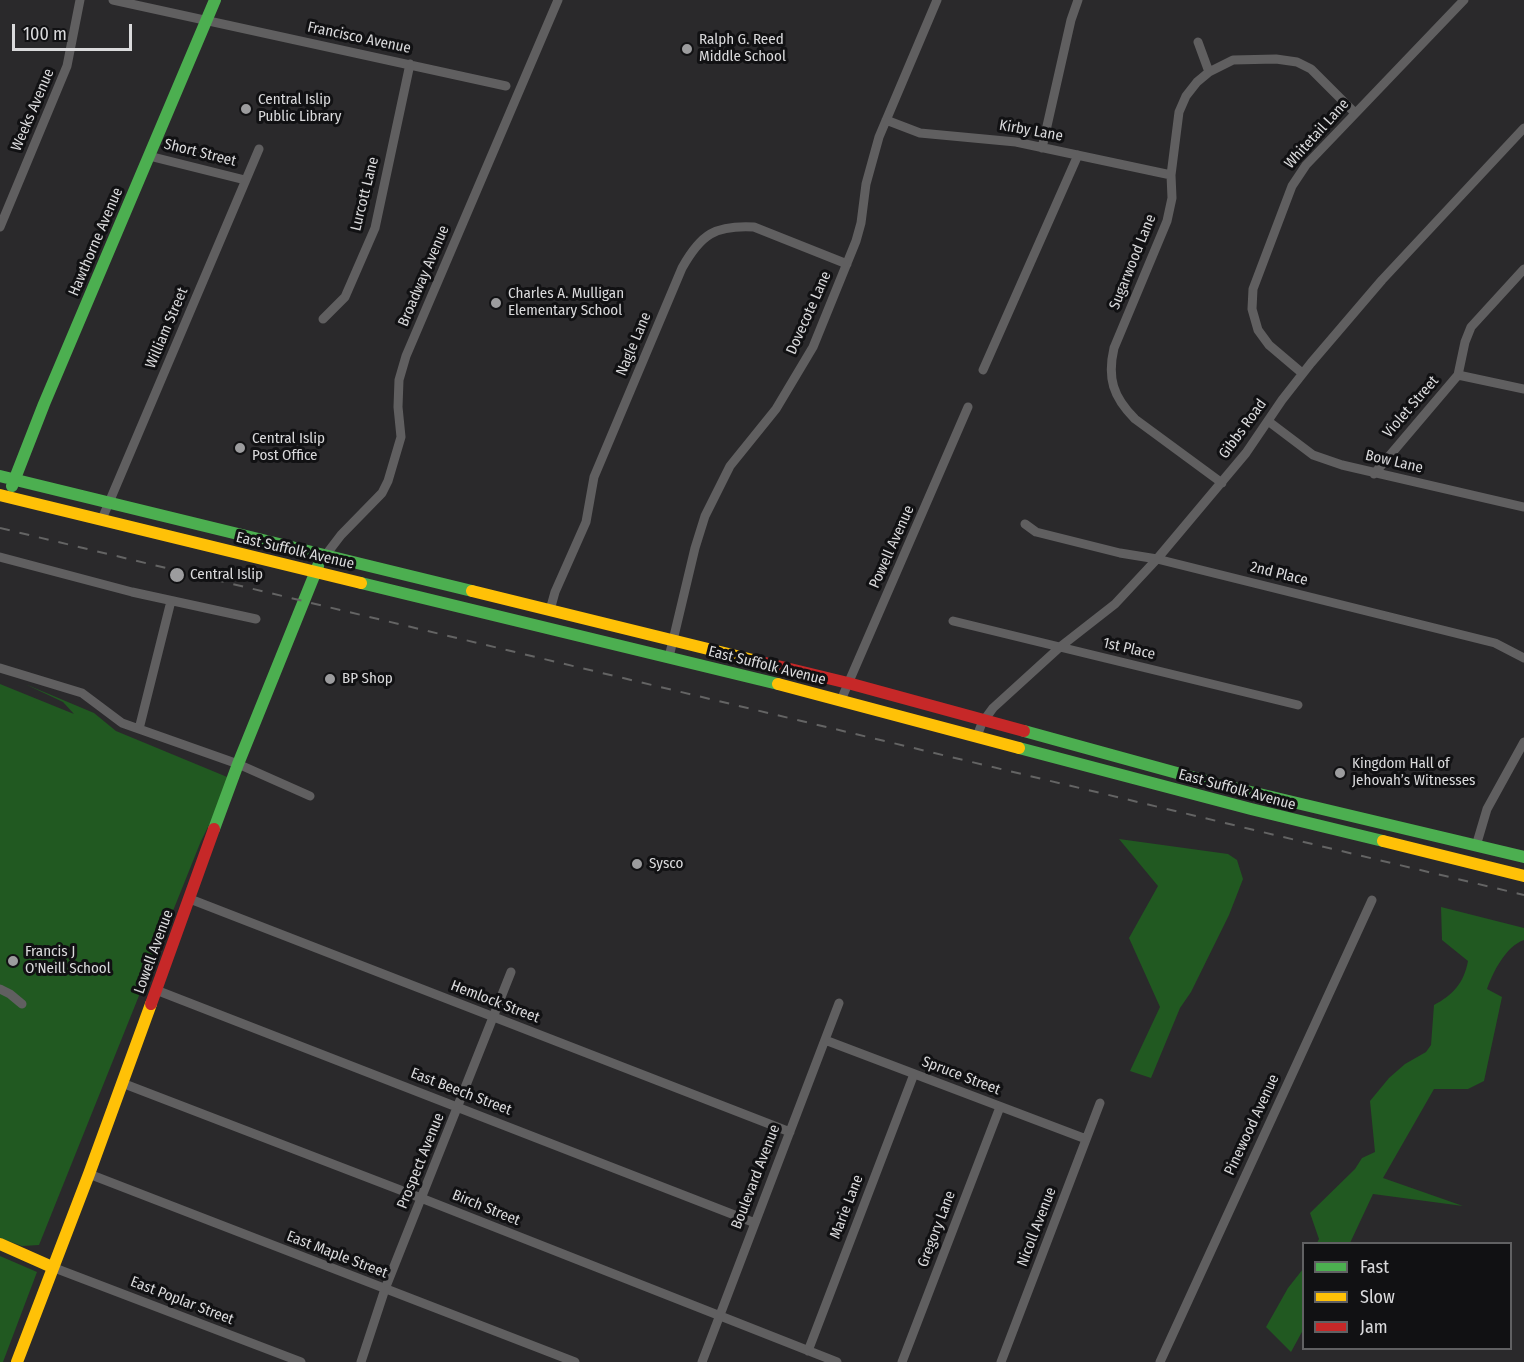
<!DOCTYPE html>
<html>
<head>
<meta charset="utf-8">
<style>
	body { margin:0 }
	#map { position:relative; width:1524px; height:1362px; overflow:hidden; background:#2a292b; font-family:"Fira Sans Condensed",sans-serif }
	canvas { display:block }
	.legend { position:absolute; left:1302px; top:1242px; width:210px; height:108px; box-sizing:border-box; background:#111113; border:2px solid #616163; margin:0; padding:8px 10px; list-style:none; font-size:18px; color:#dadadc }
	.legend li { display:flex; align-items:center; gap:12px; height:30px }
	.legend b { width:30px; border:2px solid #616163 }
	.scale { position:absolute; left:12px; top:24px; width:120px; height:27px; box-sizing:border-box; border:3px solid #dadadc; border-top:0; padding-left:8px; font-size:18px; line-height:21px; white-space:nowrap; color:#dadadc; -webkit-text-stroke:4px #111113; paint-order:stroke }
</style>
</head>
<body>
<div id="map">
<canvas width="1524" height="1362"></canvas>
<ul class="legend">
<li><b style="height:8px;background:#4caf50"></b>Fast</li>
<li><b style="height:8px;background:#ffc107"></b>Slow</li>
<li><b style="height:8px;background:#c62828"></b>Jam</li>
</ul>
<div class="scale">100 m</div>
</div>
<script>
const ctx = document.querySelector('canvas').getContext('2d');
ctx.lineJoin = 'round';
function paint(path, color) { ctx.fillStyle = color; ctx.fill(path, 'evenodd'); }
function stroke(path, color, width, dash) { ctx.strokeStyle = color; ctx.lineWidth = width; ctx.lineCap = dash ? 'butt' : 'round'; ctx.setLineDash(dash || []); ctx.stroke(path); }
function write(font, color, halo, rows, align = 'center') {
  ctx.font = font + ' "Fira Sans Condensed",sans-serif'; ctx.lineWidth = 6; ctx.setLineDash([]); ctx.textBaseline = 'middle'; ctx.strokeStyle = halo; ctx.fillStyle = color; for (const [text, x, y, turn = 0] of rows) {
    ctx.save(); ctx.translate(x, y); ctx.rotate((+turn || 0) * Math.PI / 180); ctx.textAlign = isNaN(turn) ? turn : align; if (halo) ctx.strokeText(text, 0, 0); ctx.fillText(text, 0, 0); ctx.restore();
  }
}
const green = new Path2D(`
	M 0,684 L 74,714 L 63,702 L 25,684 L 94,713 L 116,731 L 232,779 L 201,841 L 39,1245 L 22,1246 L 0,1238 Z
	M 1119,839 L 1228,854 L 1237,860 L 1243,879 L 1229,915 L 1191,992 L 1180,1008 L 1151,1078 L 1130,1071 L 1160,1007 L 1129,938 L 1158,886 Z
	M 1441,907 L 1524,928 L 1524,940 C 1506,946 1493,972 1487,989 L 1502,997 L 1484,1081 L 1468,1089 L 1434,1089 L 1383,1178 L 1463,1206 L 1373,1194 L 1350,1243 L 1317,1243 L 1319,1239 L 1310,1213 L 1355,1169 L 1362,1158 L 1375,1152 L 1370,1101 L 1389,1078 L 1405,1064 L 1426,1052 L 1431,1045 L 1434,1005 C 1453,995 1464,983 1468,961 L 1442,940 Z
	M 0,1256 L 37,1272 L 3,1362 L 0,1362 Z
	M 1303,1269 L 1303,1330 L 1291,1352 L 1266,1327 L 1288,1288 Z`);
const street = new Path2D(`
	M 113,0 L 506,86
	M 1198,42 L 1209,72
	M 886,120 L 920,133 L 1016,142 L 1171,175
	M 1042,148 L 1071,20 L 1078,0
	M 149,156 L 245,180
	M 0,227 L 67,66 L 80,0
	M 323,319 L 345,297 L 375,228 L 410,64
	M 983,370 L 1078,155
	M 1302,373 L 1269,345 L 1258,330 L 1252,309 L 1253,289 L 1292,186 L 1306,165 L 1464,0
	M 1458,375 L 1524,389
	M 1268,421 L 1313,455 L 1342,465 L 1524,507
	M 1374,474 L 1458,375 L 1465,342 L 1471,327 L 1524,269
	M 1222,483 L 1135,419 C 1113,397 1107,378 1114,348 L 1167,221 L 1172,198 L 1171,175 L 1179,112 L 1186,96 L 1197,82 L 1209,72 L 1233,60 L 1276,59 L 1297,62 L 1311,69 L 1355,113
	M 102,519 L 259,149
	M 1025,524 L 1036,532 L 1120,553 L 1157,559 L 1495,643 L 1524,658
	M 325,556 L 341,535 L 382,493 L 388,481 L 401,437 L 398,407 L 399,380 L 406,356 L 558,0
	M 0,557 L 132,592 L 256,619
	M 550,610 L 555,592 L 586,522 L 594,477 L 682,268 C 701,234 715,225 754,227 L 847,264
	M 953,621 L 1298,705
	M 669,657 L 695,548 L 705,516 L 730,466 L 776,409 L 813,347 L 856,241 L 861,223 L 866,184 L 879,137 L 937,0
	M 0,668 L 82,693 L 122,723 L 238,764 L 310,796
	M 841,700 L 968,407
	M 139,729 L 171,601
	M 977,736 L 982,723 L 993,708 L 1060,647 L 1115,604 L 1157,559 L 1246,453 L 1282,400 L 1311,363 L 1382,280 L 1524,128
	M 1476,846 L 1487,809 L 1524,742
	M 190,899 L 790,1132
	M 0,989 L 10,994 L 22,1004
	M 156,990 L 755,1223
	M 825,1040 L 1086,1139
	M 122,1083 L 421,1198 L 837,1362
	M 89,1174 L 575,1362
	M 52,1267 L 301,1362
	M 808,1351 L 914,1074
	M 361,1362 L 385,1289 L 511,972
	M 702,1362 L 839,1003
	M 902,1362 L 1000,1107
	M 1001,1362 L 1100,1103
	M 1160,1362 L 1372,900`);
const fast = new Path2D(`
	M 0,476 L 472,591
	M 12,486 L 44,404 L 215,0
	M 361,583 L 778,684
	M 1024,731 L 1217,784 L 1524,857
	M 1019,748 L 1251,809 L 1383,841
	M 214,829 L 238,764 L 318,566`);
const slow = new Path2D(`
	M 0,495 L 361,583
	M 472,591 L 761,662
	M 778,684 L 1019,748
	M 1383,841 L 1524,876
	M 0,1244 L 52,1267
	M 17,1362 L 89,1174 L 151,1004`);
const jam = new Path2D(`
	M 761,662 L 848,683 L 1024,731
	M 151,1004 L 214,829`);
const rail = new Path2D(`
	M 0,528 L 1524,895`);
const markers = [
	[687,49,6,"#9c9c9e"],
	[246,109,6,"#9c9c9e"],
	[496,303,6,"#9c9c9e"],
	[240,448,6,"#9c9c9e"],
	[177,575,8,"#9c9c9e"],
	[330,679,6,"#9c9c9e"],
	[1340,773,6,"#9c9c9e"],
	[637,864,6,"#9c9c9e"],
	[13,961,6,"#9c9c9e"]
];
const streetNames = [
	["Francisco Avenue",359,38,12],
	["Weeks Avenue",33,110,-67],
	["Kirby Lane",1031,131,10],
	["Whitetail Lane",1317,134,-48],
	["Short Street",200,153,14],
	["Lurcott Lane",365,194,-76],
	["Hawthorne Avenue",96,242,-67],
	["Sugarwood Lane",1133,262,-68],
	["Broadway Avenue",424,276,-67],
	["Dovecote Lane",809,313,-66],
	["William Street",167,328,-67],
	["Nagle Lane",634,344,-67],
	["Violet Street",1411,407,-49],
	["Gibbs Road",1243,429,-54],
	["Bow Lane",1394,462,13],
	["Powell Avenue",892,547,-66],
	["East Suffolk Avenue",295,551,13],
	["2nd Place",1279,574,14],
	["1st Place",1129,649,13],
	["East Suffolk Avenue",767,666,14],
	["East Suffolk Avenue",1237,790,15],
	["Lowell Avenue",154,952,-70],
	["Hemlock Street",495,1002,21],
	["Spruce Street",961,1076,21],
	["East Beech Street",461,1092,21],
	["Pinewood Avenue",1252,1125,-65],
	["Prospect Avenue",421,1161,-68],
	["Boulevard Avenue",756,1177,-69],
	["Marie Lane",847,1207,-69],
	["Birch Street",486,1208,22],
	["Nicoll Avenue",1037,1227,-69],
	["Gregory Lane",937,1229,-69],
	["East Maple Street",337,1255,21],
	["East Poplar Street",182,1301,21]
];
const poiNames = [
	["Ralph G. Reed",699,40],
	["Middle School",699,57],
	["Central Islip",258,100],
	["Public Library",258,117],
	["Charles A. Mulligan",508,294],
	["Elementary School",508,311],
	["Central Islip",252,439],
	["Post Office",252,456],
	["Central Islip",190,575],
	["BP Shop",342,679],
	["Kingdom Hall of",1352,764],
	["Jehovah’s Witnesses",1352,781],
	["Sysco",649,864],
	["Francis J",25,952],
	["O'Neill School",25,969]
];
paint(green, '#215921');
stroke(street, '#605f60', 9);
stroke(fast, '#4caf50', 12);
stroke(slow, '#ffc107', 12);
stroke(jam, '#c62828', 12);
stroke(rail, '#646464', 2, [10, 10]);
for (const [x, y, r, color] of markers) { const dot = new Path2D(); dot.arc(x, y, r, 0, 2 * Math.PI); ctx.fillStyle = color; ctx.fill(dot); stroke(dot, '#111113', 2); }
write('15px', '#dadadc', '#111113', streetNames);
write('15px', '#dadadc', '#111113', poiNames, 'left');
</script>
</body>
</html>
